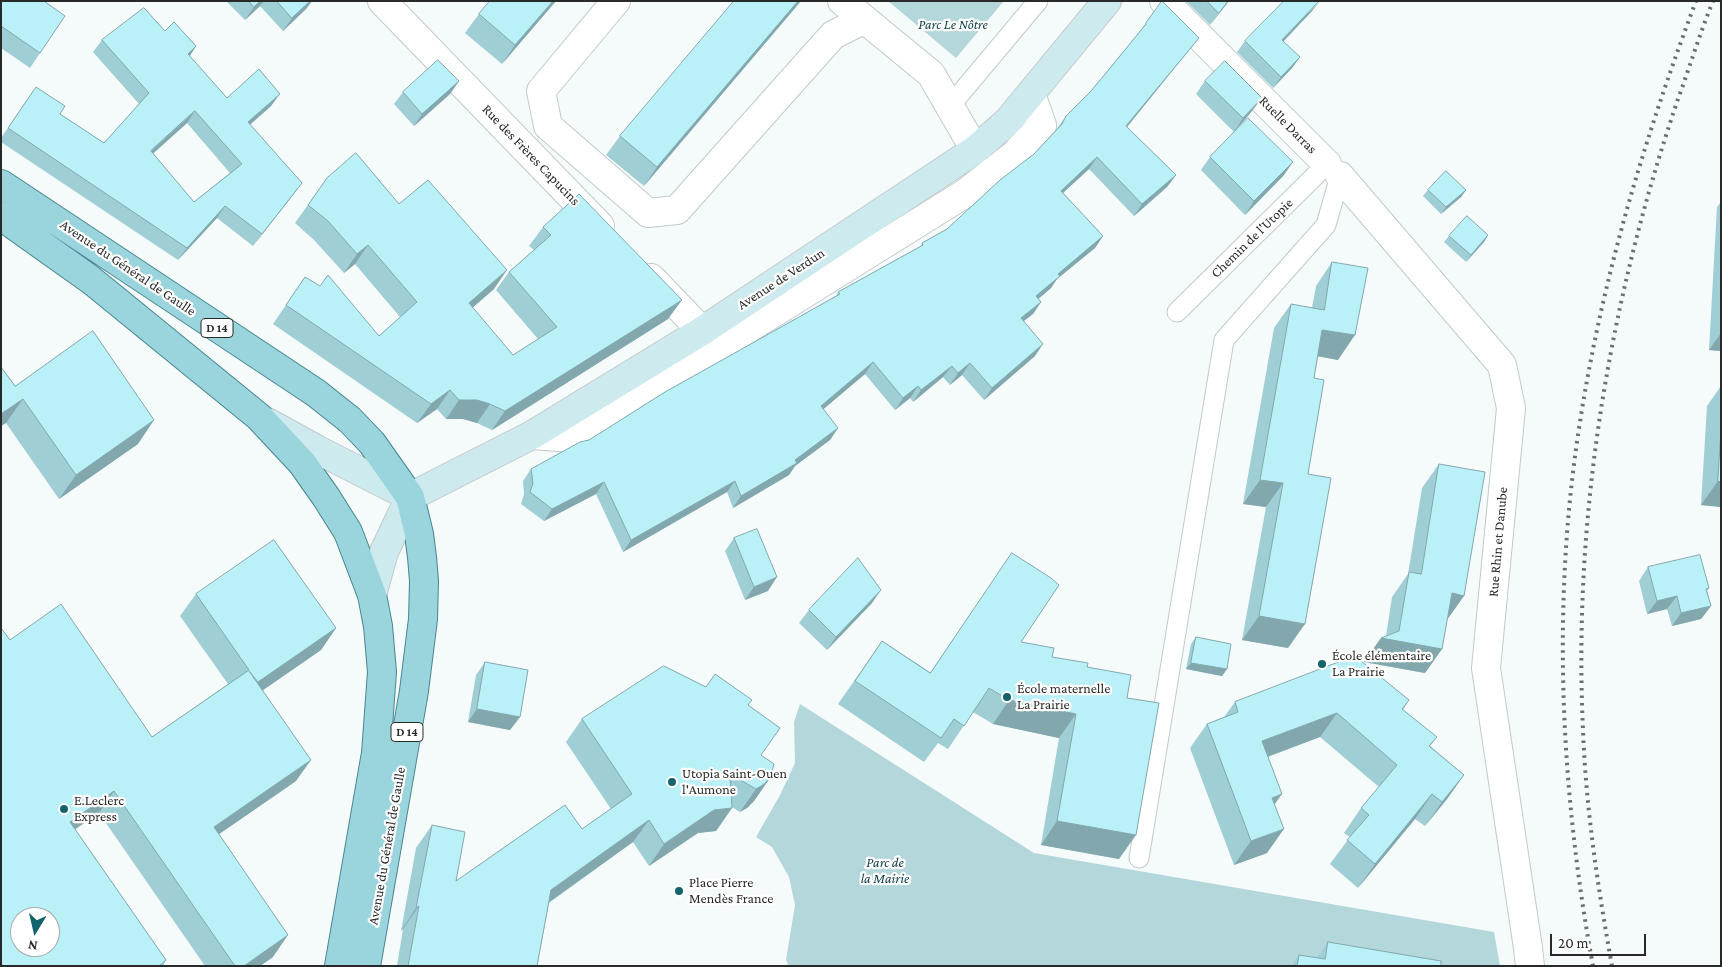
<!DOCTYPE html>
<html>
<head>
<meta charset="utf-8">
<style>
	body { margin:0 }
	#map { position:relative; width:1722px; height:967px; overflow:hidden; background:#f5fafb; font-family:"Crimson Pro",serif }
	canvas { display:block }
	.frame { position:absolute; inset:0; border:2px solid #282a2a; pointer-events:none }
	.north { position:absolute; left:10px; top:907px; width:50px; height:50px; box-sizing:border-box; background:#fff; border:1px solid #a9aaaa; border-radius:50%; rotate:189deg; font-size:14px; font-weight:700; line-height:20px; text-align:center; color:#282a2a }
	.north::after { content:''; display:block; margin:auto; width:18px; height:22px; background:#14626b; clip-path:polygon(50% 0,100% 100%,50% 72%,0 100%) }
	.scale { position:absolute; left:1550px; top:934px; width:96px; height:22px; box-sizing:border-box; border:2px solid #282a2a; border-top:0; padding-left:6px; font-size:15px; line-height:18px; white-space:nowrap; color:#282a2a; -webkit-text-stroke:4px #fff; paint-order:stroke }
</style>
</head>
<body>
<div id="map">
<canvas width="1722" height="967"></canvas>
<div class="frame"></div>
<div class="north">N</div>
<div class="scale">20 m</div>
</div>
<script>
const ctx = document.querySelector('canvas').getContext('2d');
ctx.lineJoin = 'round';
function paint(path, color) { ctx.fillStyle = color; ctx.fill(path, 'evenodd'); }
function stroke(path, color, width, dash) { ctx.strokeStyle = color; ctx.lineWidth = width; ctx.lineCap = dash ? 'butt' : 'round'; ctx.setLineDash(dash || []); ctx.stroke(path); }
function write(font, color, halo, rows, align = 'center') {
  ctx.font = font + ' "Crimson Pro",serif'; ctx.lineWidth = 4.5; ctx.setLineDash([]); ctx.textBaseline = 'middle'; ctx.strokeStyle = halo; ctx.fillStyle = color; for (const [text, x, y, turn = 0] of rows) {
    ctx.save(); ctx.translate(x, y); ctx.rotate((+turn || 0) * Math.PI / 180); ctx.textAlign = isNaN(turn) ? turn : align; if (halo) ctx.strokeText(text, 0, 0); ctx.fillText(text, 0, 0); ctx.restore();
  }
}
const green = new Path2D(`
	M 888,1 L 1004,1 L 956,58 Z
	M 800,704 L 1034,853 L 1494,932 L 1500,966 L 789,966 L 786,960 L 795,905 L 789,877 L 772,847 L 756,837 L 780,795 L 795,763 L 794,722 Z`);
const lane = new Path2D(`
	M 950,106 L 1038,1
	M 1139,858 L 1224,340 L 1326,225 L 1340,176 L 1327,164 L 1177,312`);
const street = new Path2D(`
	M 382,1 L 600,226
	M 616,1 L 541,91 L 548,126 L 648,213 L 677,210 L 833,35 L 863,20
	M 842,1 L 931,74 L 975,150
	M 1164,1 L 1327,164
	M 1340,176 L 1502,365 L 1511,408 L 1486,668 L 1528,948 L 1530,966
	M 651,278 L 702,331
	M 532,435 L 573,438 L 964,194 L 1014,155 L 1042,125 L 1031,94`);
const secondary = new Path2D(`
	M 267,422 L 316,449 L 410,497
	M 410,497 L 532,435 L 702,331 L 975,150 L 1008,121 L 1107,1
	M 372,595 L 384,552 L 410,497`);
const primary = new Path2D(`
	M 1,184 L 316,393 L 350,420 L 372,443 L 410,497 L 419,534 L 422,557 L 424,581 L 423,619 L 414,691 L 366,966
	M 1,216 L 91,280 L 259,417 L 302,463 L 326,497 L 348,532 L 372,595 L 378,626 L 382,672 L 376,753 L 339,966`);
const rail = new Path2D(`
	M 1593,966 C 1561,793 1552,609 1578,435 C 1600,286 1643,142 1696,1
	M 1612,966 C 1598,888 1586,810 1583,730 C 1573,516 1609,302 1678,99 C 1690,66 1700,33 1713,1`);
const wall = new Path2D(`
	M 1,1 L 40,53 L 30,68 L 1,48 Z
	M 226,1 L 312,1 L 306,9 L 283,31 L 260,6 L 245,20 Z
	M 556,1 L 502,64 L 465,33 L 479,14 Z
	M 801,1 L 644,186 L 606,155 L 620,136 Z
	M 1186,1 L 1229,1 L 1210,25 Z
	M 1312,11 L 1283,42 L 1300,57 L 1292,68 L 1273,88 L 1237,52 L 1245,41 Z
	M 1146,23 L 1190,49 L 1127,127 L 1176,175 L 1167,187 L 1134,216 L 1089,169 L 1063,193 L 1103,236 L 1095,248 L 1057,279 L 1051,288 L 1038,299 L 1041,302 L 1033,314 L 1024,321 L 1035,356 L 984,400 L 962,375 L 950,385 L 943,377 L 913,402 L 910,398 L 895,410 L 865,374 L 823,409 L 838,428 L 830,440 L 795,466 L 789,475 L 733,508 L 727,492 L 623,552 L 596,494 L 544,521 L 521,504 L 524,494 L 523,481 L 531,469 L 589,440 L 836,296 L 838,292 L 920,247 L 922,243 L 947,229 L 1034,154 L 1056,130 L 1066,116 L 1091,91 L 1137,35 Z
	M 165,31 L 196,46 L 189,56 L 227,98 L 271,106 L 250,125 L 302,183 L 293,195 L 253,246 L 217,218 L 178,260 L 1,142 L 1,138 L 36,87 L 60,114 L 104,143 L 139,104 L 93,52 L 102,40 ZM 187,123 L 230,173 L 194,202 L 153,154 Z
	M 459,81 L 450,94 L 414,126 L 394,104 L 403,92 Z
	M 1205,81 L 1252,111 L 1234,132 L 1196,94 Z
	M 1210,157 L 1284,175 L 1245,215 L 1201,170 Z
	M 327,178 L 399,204 L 494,289 L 472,308 L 513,355 L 538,339 L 496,290 L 509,272 L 534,250 L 529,246 L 543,227 L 668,319 L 492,430 L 477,423 L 463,419 L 446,419 L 437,409 L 417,423 L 273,324 L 305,277 L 379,336 L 400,317 L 355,264 L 344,273 L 314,240 L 295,223 Z
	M 1428,190 L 1466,190 L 1461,197 L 1441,214 L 1423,196 Z
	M 1721,202 L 1721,351 L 1709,350 L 1717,207 Z
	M 1488,235 L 1484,242 L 1466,262 L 1444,242 L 1449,236 Z
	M 1332,262 L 1338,360 L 1318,356 L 1314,378 L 1308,474 L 1288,648 L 1242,640 L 1266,507 L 1243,504 L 1274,328 L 1291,304 L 1312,308 L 1316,286 Z
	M 1,367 L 15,386 L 138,444 L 59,499 L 6,423 L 1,426 Z
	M 1721,386 L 1721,507 L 1701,505 L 1707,406 Z
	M 1439,464 L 1447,619 L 1442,649 L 1425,673 L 1364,662 L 1381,638 L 1386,636 L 1392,597 L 1408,574 L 1422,488 Z
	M 734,538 L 768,591 L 745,600 L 725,551 Z
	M 1648,567 L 1709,588 L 1707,591 L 1711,606 L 1701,619 L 1672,626 L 1667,609 L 1647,614 L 1639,581 Z
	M 196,594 L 336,628 L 321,650 L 263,690 L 296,781 L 219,834 L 273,957 L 260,966 L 205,966 L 99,813 L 75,829 L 166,960 L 163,966 L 1,966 L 1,628 L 10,640 L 152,737 L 228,684 L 180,616 Z
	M 872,603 L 827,650 L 799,623 L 809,610 Z
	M 1196,637 L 1227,669 L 1222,676 L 1186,669 L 1191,644 Z
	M 882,641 L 930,672 L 1021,642 L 1052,657 L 1087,667 L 1127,698 L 1119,859 L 1041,845 L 1059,738 L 993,724 L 973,712 L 948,749 L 938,743 L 924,762 L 838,704 Z
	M 485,662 L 520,717 L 510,730 L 468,722 L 476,675 Z
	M 706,687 L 748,705 L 761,755 L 770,778 L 754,801 L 747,808 L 740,812 L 732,807 L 732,808 L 716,831 L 698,833 L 649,866 L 633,842 L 549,903 L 537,966 L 397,966 L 403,929 L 401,931 L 416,848 L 432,825 L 456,881 L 582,829 L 611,809 L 566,742 L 582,719 Z
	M 1409,700 L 1403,710 L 1437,737 L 1430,746 L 1464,775 L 1447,799 L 1425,826 L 1415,819 L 1358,888 L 1330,864 L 1350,837 L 1344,833 L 1361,808 L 1379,787 L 1320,737 L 1268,757 L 1274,805 L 1267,853 L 1234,865 L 1190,748 L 1207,724 L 1224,717 L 1235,702 Z
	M 1328,942 L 1441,966 L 1292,966 L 1299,955 L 1317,958 Z`);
const shadedWall = new Path2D(`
	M 260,1 L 264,1 L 260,6 L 245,20 L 254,7 Z
	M 310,1 L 312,1 L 306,9 L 283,31 L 292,18 Z
	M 553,1 L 556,1 L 502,64 L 515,45 Z
	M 798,1 L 801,1 L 644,186 L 657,167 Z
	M 1228,1 L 1229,1 L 1210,25 Z
	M 1320,1 L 1312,11 L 1274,51 L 1282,40 Z
	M 1199,38 L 1190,49 L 1118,138 L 1126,126 Z
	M 196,46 L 188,59 L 188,54 Z
	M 1300,57 L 1292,68 L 1273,88 L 1281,77 Z
	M 459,81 L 450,94 L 414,126 L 422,114 Z
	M 280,94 L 271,106 L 239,134 L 248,122 Z
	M 1262,98 L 1252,111 L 1234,132 L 1243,118 Z
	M 195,111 L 187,123 L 142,163 L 151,151 Z
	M 1097,157 L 1089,169 L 1053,202 L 1061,191 Z
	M 1293,162 L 1284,175 L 1245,215 L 1254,201 Z
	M 1176,175 L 1167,187 L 1134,216 L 1142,204 Z
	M 302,183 L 293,195 L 253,246 L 262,234 Z
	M 1466,190 L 1461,197 L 1441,214 L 1446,207 Z
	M 225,206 L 217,218 L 178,260 L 187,248 Z
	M 1488,235 L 1484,242 L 1466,262 L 1471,255 Z
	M 1103,236 L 1095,248 L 1057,279 L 1051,288 L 1028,308 L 1036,296 L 1058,274 Z
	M 368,245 L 355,264 L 344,273 L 357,254 Z
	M 507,270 L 494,289 L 456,322 L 469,303 Z
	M 682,300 L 668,319 L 492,430 L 505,411 Z
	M 1041,302 L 1033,314 L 1013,329 L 1021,318 Z
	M 1322,330 L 1355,335 L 1338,360 L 1305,354 Z
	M 1721,333 L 1721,351 L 1709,350 Z
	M 1043,344 L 1035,356 L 984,400 L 992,388 Z
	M 873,362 L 865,374 L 813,418 L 821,406 Z
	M 970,363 L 962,375 L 950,385 L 958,373 Z
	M 952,366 L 943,377 L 913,402 L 921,390 Z
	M 918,386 L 910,398 L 895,410 L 903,398 Z
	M 450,390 L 437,409 L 417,423 L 431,404 Z
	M 23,399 L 6,423 L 1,426 L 1,414 Z
	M 459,400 L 477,400 L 490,404 L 477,423 L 463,419 L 446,419 Z
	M 154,420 L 138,444 L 59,499 L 76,475 Z
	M 838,428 L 830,440 L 795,466 L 789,475 L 733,508 L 741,496 L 795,460 Z
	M 1260,480 L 1283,483 L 1266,507 L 1243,504 Z
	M 735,481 L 727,492 L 623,552 L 631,540 Z
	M 1718,481 L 1721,482 L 1721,507 L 1701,505 Z
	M 604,482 L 596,494 L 544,521 L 552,509 Z
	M 777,577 L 768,591 L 745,600 L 754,587 Z
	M 881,590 L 872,603 L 827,650 L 836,637 Z
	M 1452,593 L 1464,596 L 1447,620 Z
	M 1677,596 L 1667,609 L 1647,614 L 1657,601 Z
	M 1711,606 L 1701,619 L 1672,626 L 1681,613 Z
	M 1259,616 L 1305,624 L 1288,648 L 1242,640 Z
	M 336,628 L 321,650 L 243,704 L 258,682 Z
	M 1381,638 L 1442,649 L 1425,673 L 1364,662 Z
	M 1191,663 L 1227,669 L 1222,676 L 1186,669 Z
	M 1009,700 L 1076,714 L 1059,738 L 993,724 Z
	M 477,709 L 520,717 L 510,730 L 468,722 Z
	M 1337,713 L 1320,737 L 1245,765 L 1262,741 Z
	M 311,760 L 296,781 L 199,848 L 214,827 Z
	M 1464,775 L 1447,799 L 1425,826 L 1442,802 Z
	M 770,778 L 754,801 L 747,808 L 740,812 L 756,789 Z
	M 114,791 L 99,813 L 55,843 L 70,822 Z
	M 1282,794 L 1265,818 L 1272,798 Z
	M 1432,794 L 1415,819 L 1358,888 L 1375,864 Z
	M 732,808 L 716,831 L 698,833 L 649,866 L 664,844 L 714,810 Z
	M 649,820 L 633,842 L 535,912 L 551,890 Z
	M 1057,821 L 1136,835 L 1119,859 L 1041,845 Z
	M 1284,829 L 1267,853 L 1234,865 L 1251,841 Z
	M 419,906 L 403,929 L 401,931 L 416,908 Z
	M 288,935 L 273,957 L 260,966 L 244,966 Z`);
const building = new Path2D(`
	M 1,1 L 44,1 L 65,16 L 40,53 L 1,26 Z
	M 249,1 L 260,1 L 254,7 Z
	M 277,1 L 310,1 L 292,18 Z
	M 490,1 L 553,1 L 515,45 L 479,14 Z
	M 734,1 L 798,1 L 657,167 L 620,136 Z
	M 1162,1 L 1199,38 L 1126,126 L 1176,175 L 1142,204 L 1097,157 L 1061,191 L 1103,236 L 1058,274 L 1060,276 L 1036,296 L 1041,302 L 1021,318 L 1043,344 L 992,388 L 970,363 L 958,373 L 952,366 L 921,390 L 918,386 L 903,398 L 873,362 L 821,406 L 838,428 L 795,460 L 797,463 L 741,496 L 735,481 L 631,540 L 604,482 L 552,509 L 530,492 L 533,483 L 531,469 L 580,442 L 589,440 L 665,392 L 840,294 L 838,292 L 923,245 L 922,243 L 947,229 L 1000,180 L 1034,154 L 1062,124 L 1066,116 L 1091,91 L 1106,73 L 1146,24 L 1146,23 Z
	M 1207,1 L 1228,1 L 1219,13 Z
	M 1284,1 L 1319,1 L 1282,40 L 1300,57 L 1281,77 L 1245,41 Z
	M 144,8 L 165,31 L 174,22 L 196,46 L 188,54 L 227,98 L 259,69 L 280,94 L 248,122 L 302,183 L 262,234 L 225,206 L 187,248 L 8,128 L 36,87 L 65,106 L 60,114 L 104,143 L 149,93 L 102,40 ZM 195,111 L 242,164 L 194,202 L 151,151 Z
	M 438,60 L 459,81 L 422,114 L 403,92 Z
	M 1225,61 L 1262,98 L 1243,118 L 1205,81 Z
	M 1248,118 L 1293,162 L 1254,201 L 1210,157 Z
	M 356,153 L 399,204 L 428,180 L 507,270 L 469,303 L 513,355 L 557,327 L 509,272 L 551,235 L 543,227 L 579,194 L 682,300 L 505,411 L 490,404 L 477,400 L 459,400 L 450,390 L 431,404 L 286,305 L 305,277 L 320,286 L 328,275 L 379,336 L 417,302 L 368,245 L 357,254 L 328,221 L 308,205 L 327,178 Z
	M 1446,171 L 1466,190 L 1446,207 L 1428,190 Z
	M 1467,216 L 1488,235 L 1471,255 L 1449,236 Z
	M 1332,262 L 1368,268 L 1355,335 L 1322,330 L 1314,378 L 1324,380 L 1308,474 L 1331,478 L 1305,624 L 1259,616 L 1283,483 L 1260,480 L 1291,304 L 1324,310 Z
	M 93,331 L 154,420 L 76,475 L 23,399 L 1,414 L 1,367 L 15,386 Z
	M 1721,432 L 1721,482 L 1718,481 Z
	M 1439,464 L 1485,472 L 1464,596 L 1452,593 L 1442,649 L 1381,638 L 1399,631 L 1409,572 L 1421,574 Z
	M 757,529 L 777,577 L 754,587 L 734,538 Z
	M 274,540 L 336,628 L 258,682 L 249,671 L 311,760 L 214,827 L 288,935 L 244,966 L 235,966 L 114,791 L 70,822 L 166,960 L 159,966 L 3,966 L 1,963 L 1,628 L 10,640 L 61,604 L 152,737 L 249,670 L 196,594 ZM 20,917 L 50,917 L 50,947 L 20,947 Z
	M 1012,553 L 1051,578 L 1059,585 L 1021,642 L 1054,648 L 1052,657 L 1088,663 L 1087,667 L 1131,675 L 1127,698 L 1159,703 L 1136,835 L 1057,821 L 1076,714 L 1009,700 L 989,688 L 964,726 L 954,719 L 941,738 L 855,681 L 882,641 L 930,673 Z
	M 1700,555 L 1709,588 L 1706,589 L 1711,606 L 1681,613 L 1677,596 L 1657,601 L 1648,567 Z
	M 858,558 L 881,590 L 836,637 L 809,610 Z
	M 1196,637 L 1231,644 L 1227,669 L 1191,663 Z
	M 1355,656 L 1409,700 L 1402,709 L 1437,737 L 1429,746 L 1464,775 L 1442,802 L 1432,794 L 1375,864 L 1347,840 L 1369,815 L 1361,808 L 1397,765 L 1337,713 L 1262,741 L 1282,794 L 1272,798 L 1284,829 L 1251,841 L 1207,724 L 1238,712 L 1235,702 Z
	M 485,662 L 528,670 L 520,717 L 477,709 Z
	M 664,666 L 706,687 L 715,674 L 752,700 L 748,705 L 780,728 L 761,755 L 774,764 L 770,778 L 763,785 L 756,789 L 730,774 L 732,808 L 714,810 L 664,844 L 649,820 L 551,890 L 537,966 L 408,966 L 419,906 L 416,908 L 432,825 L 465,832 L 456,881 L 565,805 L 582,829 L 632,794 L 582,719 Z
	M 1328,942 L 1441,961 L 1441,966 L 1297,966 L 1299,955 L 1325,959 Z`);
const markers = [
	[1322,664,5,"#14626b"],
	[1007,697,5,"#14626b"],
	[672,782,5,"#14626b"],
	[64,809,5,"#14626b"],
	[679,891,5,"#14626b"]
];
const shields = [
	[217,328,32],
	[407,732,32]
];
const shieldNames = [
	["D 14",217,328],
	["D 14",407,732]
];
const parkNames = [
	["Parc Le Nôtre",953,25],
	["Parc de",885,863],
	["la Mairie",885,879]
];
const streetNames = [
	["Ruelle Darras",1288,125,45],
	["Rue des Frères Capucins",531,155,46],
	["Chemin de l'Utopie",1252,238,-44],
	["Avenue du Général de Gaulle",128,268,34],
	["Avenue de Verdun",781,279,-33],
	["Rue Rhin et Danube",1498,542,-85],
	["Avenue du Général de Gaulle",387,846,-80]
];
const poiNames = [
	["École élémentaire",1332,656],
	["La Prairie",1332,672],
	["École maternelle",1017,689],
	["La Prairie",1017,705],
	["Utopia Saint-Ouen",682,774],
	["l'Aumone",682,790],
	["E.Leclerc",74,801],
	["Express",74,817],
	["Place Pierre",689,883],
	["Mendès France",689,899]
];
paint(green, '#b4d7dc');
stroke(lane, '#c4c9ca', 21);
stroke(street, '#c4c9ca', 30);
stroke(secondary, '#c4c9ca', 30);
stroke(primary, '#47868f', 30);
stroke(lane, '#fff', 19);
stroke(street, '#fff', 28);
stroke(secondary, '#cdeaee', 28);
stroke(primary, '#9ad4dd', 28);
stroke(rail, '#6b6e6f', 4, [2.5, 5]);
paint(wall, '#a0ced5');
paint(shadedWall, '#82a8ae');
paint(building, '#baf0f8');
stroke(building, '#82a8ae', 1);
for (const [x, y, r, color] of markers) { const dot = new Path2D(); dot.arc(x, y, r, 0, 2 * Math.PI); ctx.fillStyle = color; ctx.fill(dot); stroke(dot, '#fff', 2); }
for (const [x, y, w] of shields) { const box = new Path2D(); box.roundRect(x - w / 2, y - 9.5, w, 19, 4); ctx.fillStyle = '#fff'; ctx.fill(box); stroke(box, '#282a2a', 1); }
write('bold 12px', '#282a2a', null, shieldNames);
write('italic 14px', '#0c3e45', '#fff', parkNames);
write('14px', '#282a2a', '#fff', streetNames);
write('14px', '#282a2a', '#fff', poiNames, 'left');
</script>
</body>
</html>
